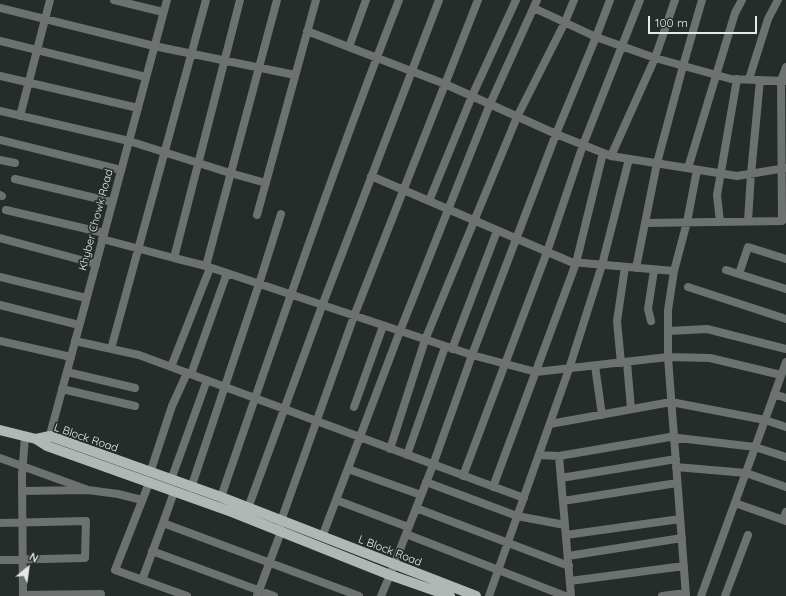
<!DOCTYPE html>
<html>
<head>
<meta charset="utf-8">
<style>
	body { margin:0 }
	#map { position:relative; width:786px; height:596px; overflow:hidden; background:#242d2a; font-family:Quicksand,sans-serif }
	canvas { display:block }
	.north { position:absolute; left:8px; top:548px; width:40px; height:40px; -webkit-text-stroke:3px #242d2a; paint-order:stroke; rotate:29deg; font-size:11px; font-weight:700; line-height:16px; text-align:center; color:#e5eae8 }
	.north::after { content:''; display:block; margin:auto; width:14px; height:18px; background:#e5eae8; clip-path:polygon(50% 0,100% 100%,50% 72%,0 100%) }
	.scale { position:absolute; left:648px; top:16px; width:109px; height:18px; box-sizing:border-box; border:2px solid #e5eae8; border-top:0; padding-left:5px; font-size:12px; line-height:14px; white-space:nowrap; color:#e5eae8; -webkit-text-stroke:3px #242d2a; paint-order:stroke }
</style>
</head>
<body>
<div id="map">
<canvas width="786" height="596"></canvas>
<div class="north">N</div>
<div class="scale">100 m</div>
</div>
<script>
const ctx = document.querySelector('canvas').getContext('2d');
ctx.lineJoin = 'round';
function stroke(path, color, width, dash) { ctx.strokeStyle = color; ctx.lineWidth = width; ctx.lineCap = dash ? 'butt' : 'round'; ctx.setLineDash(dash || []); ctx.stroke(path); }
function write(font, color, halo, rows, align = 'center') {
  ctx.font = font + ' Quicksand,sans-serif'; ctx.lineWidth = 3.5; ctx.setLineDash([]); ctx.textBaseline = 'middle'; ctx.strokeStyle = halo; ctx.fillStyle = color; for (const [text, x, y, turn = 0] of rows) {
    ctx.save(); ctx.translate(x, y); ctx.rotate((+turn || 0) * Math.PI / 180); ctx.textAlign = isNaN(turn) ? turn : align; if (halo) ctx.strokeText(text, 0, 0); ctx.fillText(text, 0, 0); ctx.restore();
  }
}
const minor = new Path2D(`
	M 114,0 L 163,12
	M 240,0 L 174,258 L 206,266 L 472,355 L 536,372 L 668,357 L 710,358 L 781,375
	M 0,8 L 154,46 L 295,75
	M 534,8 L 596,37 L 655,58 L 731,79 L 785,81
	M 307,31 L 445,84 L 556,134 L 611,156 L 737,176 L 786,168
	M 0,41 L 146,77
	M 349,47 L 366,0
	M 0,76 L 138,108
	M 749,79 L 768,19 L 778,0
	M 0,111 L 129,141 L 230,173 L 266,183
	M 20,116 L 50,0
	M 0,140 L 121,170
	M 611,156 L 655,58 L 675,0
	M 0,160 L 15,163
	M 688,168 L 735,13 L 742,0
	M 371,176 L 571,262 L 674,271
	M 15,179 L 112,202
	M 0,195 L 2,196
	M 429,201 L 472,96 L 516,0
	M 6,210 L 104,233
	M 257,215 L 316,0
	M 748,221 L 751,174 L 760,80
	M 720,222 L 717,195 L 737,79
	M 645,223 L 782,221 L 781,81 L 786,67
	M 0,238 L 96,264
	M 102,239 L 174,258
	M 206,266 L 277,0
	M 636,268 L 657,163 L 683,66 L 702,0
	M 726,270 L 786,289
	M 739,274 L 748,247 L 786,259
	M 0,277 L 86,298
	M 688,287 L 786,319
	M 0,305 L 79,325
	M 651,321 L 648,309 L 654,270
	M 668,331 L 707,329 L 786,349
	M 0,341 L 71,357
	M 75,341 L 139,355 L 524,498
	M 111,349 L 206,0
	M 452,349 L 497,231
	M 627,362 L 631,409
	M 621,363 L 617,321 L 625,267
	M 595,366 L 602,415
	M 171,367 L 210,268
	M 67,372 L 135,388
	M 191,374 L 227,273
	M 62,389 L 135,406
	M 774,394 L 786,398
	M 354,407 L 383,326
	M 550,424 L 671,402 L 765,420 L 786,427
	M 390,449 L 425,340 L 517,117 L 565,22 L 574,0
	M 407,455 L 445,347
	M 539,455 L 559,456 L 670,437 L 755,447 L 786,457
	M 559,456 L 571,596
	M 0,458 L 88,490 L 22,491
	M 676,467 L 746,473 L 786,487
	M 348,469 L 421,495
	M 150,473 L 172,406 L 187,373
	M 463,476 L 547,252 L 583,145 L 640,0
	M 561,478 L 676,459
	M 171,480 L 207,380
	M 426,482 L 517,516 L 565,525
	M 149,483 L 115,570 L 187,596
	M 493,487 L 576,263 L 603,153
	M 191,488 L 259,284 L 281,214
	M 88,490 L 118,494 L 142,500
	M 221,497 C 278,331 335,164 399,0
	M 336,500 L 408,527
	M 563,501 L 677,483
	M 735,503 L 786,521
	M 248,508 L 322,306 L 439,0
	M 416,508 L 569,566
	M 783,520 L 786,512
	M 0,523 L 86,521 L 85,558 L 0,560
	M 163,523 L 359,596
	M 406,534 L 565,596
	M 566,535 L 680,519
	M 322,537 L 400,331 L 490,104 L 537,0
	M 152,551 L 274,596
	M 568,556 L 682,538
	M 390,575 L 433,465 L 472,355 L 556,134 L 596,37 L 610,0
	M 142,580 L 163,523 L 174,492
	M 570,581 L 684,566
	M 23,595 L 101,594
	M 23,596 L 22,475 L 25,437
	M 257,596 L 279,537 L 282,518 L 354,316 L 478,0
	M 489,596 L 569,369 L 602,265 L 629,159
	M 662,596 L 686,593
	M 686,596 L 668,357 L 668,310 L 674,271 L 687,222 L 697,170
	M 701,596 L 786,362
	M 725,596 L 748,535`);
const tertiary = new Path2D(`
	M 48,442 L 167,0
	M 381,596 L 390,575`);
const primary = new Path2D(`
	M 0,430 L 36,439 L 50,436 L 221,497 L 476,596
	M 36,439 L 47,446 L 232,512 L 390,575 L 450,596`);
const streetNames = [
	["Khyber Chowk Road",96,220,-75],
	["L Block Road",86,438,19],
	["L Block Road",390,551,21]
];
stroke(minor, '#6d7170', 8);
stroke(tertiary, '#6d7170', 8);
stroke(primary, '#afb8b5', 10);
write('11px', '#e5eae8', '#242d2a', streetNames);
</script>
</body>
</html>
